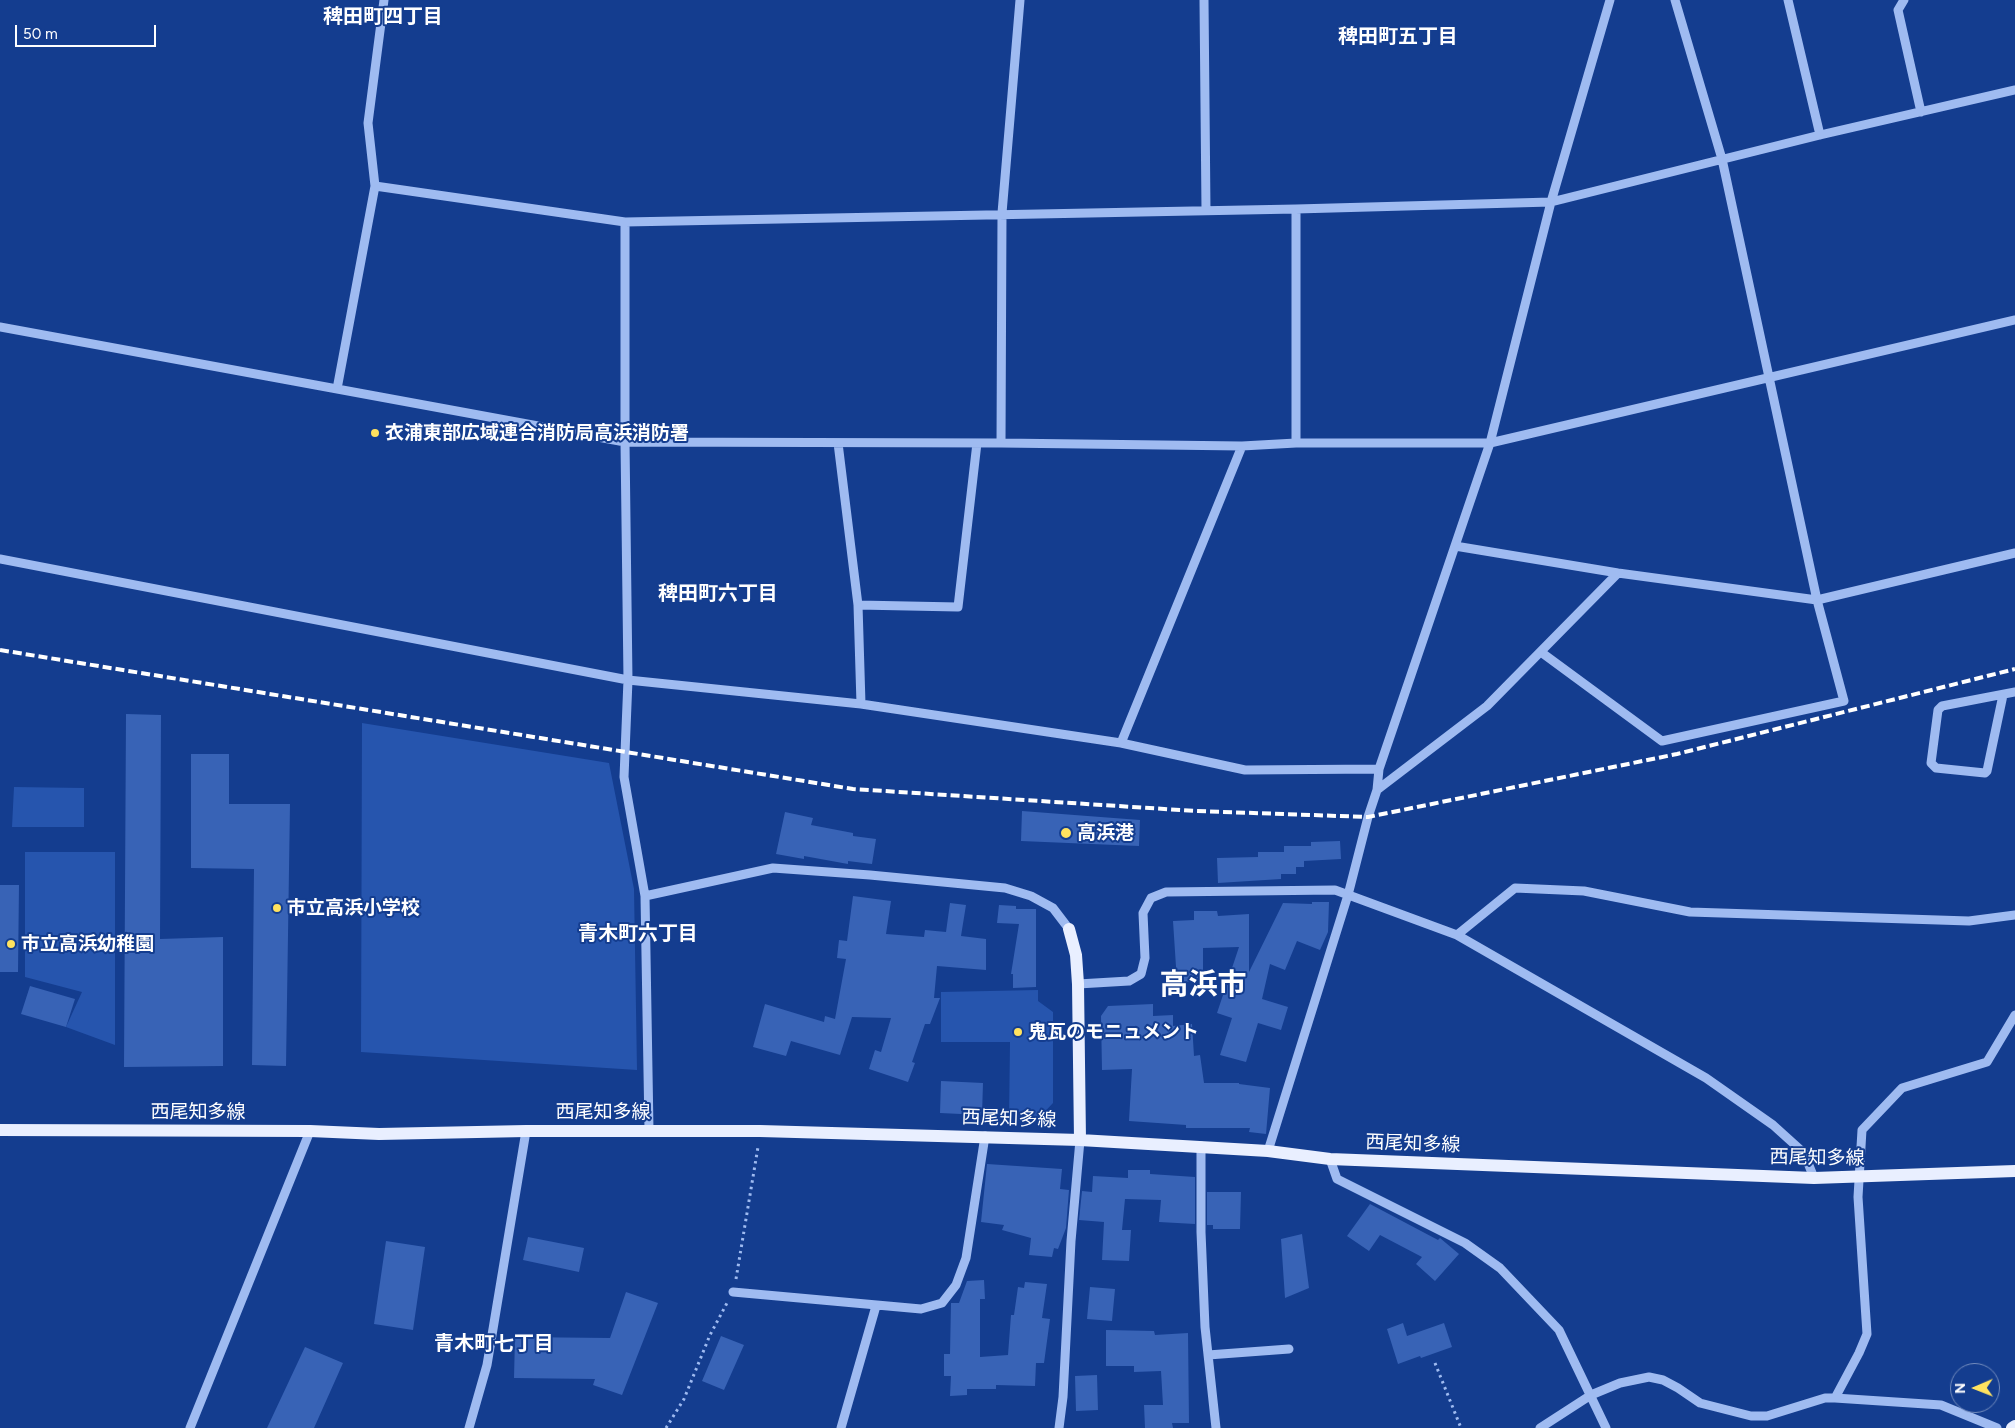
<!DOCTYPE html>
<meta charset="utf-8">
<style>
body{margin:0}
#map{position:relative;width:2015px;height:1428px;overflow:hidden;background:#143d8f;font-family:Figtree,sans-serif}
canvas{display:block}
.north{position:absolute;left:1950px;top:1363px;width:50px;height:50px;box-sizing:border-box;background:#143d8f;border:1px solid #728bbc;border-radius:50%;rotate:269deg;font-size:14px;font-weight:700;line-height:20px;text-align:center;color:#fff}
.north::after{content:'';display:block;margin:auto;width:18px;height:22px;background:#ffe25f;clip-path:polygon(50% 0,100% 100%,50% 72%,0 100%)}
.scale{position:absolute;left:15px;top:25px;width:141px;height:22px;box-sizing:border-box;border:2px solid #fff;border-top:0;padding-left:6px;font-size:15px;line-height:18px;white-space:nowrap;color:#fff;-webkit-text-stroke:4px #143d8f;paint-order:stroke}
</style>
<div id="map">
<canvas width="2015" height="1428"></canvas>
<div class="north">N</div>
<div class="scale">50 m</div>
</div>
<script>
const ctx = document.querySelector('canvas').getContext('2d');
ctx.lineJoin = 'round';
function fill(path, color) { ctx.fillStyle = color; ctx.fill(path, 'evenodd'); }
const toPath = rows => new Path2D(rows.map(r => 'M' + r).join(''));
function trace(path, color, width, dash) { ctx.strokeStyle = color; ctx.lineWidth = width; ctx.lineCap = dash ? 'butt' : 'round'; ctx.setLineDash(dash || []); ctx.stroke(path); }
function write(font, color, halo, rows, align = 'center') {
  ctx.font = font + ' Figtree,"Noto Sans JP",sans-serif'; ctx.lineWidth = 4; ctx.setLineDash([]); ctx.textBaseline = 'middle'; ctx.strokeStyle = halo; ctx.fillStyle = color; for (const [text, x, y, turn = 0] of rows) {
    ctx.save(); ctx.translate(x, y); ctx.rotate((+turn || 0) * Math.PI / 180); ctx.textAlign = isNaN(turn) ? turn : align; if (halo) ctx.strokeText(text, 0, 0); ctx.fillText(text, 0, 0); ctx.restore();
  }
}
fill(toPath([
 [362,723,609,763,634,889,637,1070,361,1052],
 [14,787,84,788,84,827,12,827],
 [25,852,115,852,115,1045,66,1027,82,992,25,977],
 [1038,990,1038,1001,1053,1012,1053,1103,1036,1121,1009,1121,1010,1042,941,1042,941,992]
]), '#2655ae');
fill(toPath([
 [126,714,161,715,160,939,223,937,223,1066,124,1067],
 [191,754,229,754,229,804,290,804,286,1066,252,1065,254,869,191,868],
 [1022,811,1140,820,1139,846,1021,841],
 [785,812,813,818,811,825,853,833,853,836,876,839,872,864,848,861,848,864,804,856,804,859,776,854],
 [1340,841,1341,859,1304,861,1304,867,1296,867,1296,874,1281,874,1281,879,1218,883,1217,858,1258,857,1258,852,1284,852,1284,846,1311,846,1311,842],
 [0,885,19,885,18,972,0,972],
 [853,896,891,901,886,934,924,937,925,930,946,932,950,903,966,905,961,936,986,939,986,970,937,966,934,998,940,998,930,1024,925,1024,912,1062,915,1063,908,1082,869,1069,875,1050,881,1052,891,1018,852,1017,840,1055,791,1041,786,1056,753,1047,765,1004,824,1022,825,1016,835,1019,846,959,837,958,839,940,847,941],
 [1312,902,1329,902,1328,932,1320,950,1297,941,1285,970,1270,964,1262,999,1288,1007,1281,1030,1258,1023,1246,1062,1220,1055,1232,1018,1217,1013,1239,947,1203,948,1203,981,1177,982,1173,921,1194,920,1194,911,1217,911,1218,916,1249,914,1249,972,1283,903,1312,904],
 [999,905,1016,906,1016,909,1036,909,1036,987,1013,988,1013,974,1011,974,1019,924,997,923],
 [30,986,75,999,66,1027,21,1014],
 [1153,1004,1153,1016,1173,1015,1173,1026,1192,1024,1194,1056,1200,1055,1204,1083,1239,1083,1239,1084,1270,1088,1266,1134,1249,1132,1250,1128,1186,1128,1186,1125,1129,1121,1132,1069,1102,1070,1101,1016,1108,1006],
 [941,1081,983,1083,982,1115,940,1113],
 [987,1164,1062,1169,1060,1189,1069,1190,1066,1228,1058,1249,1054,1248,1052,1257,1029,1255,1031,1238,1002,1230,1004,1225,981,1222],
 [1128,1170,1150,1170,1150,1174,1195,1177,1195,1224,1159,1222,1161,1200,1125,1199,1122,1230,1131,1230,1129,1261,1102,1260,1104,1222,1079,1220,1082,1191,1092,1192,1093,1176,1128,1178],
 [1207,1192,1241,1192,1240,1229,1213,1229,1213,1225,1207,1225],
 [1370,1204,1438,1240,1440,1238,1459,1254,1435,1281,1416,1264,1422,1257,1380,1235,1369,1251,1347,1236],
 [1302,1234,1309,1288,1285,1298,1281,1239],
 [528,1237,584,1248,579,1272,523,1260],
 [386,1241,425,1247,413,1330,374,1324],
 [984,1280,985,1299,980,1299,980,1357,1008,1355,1011,1315,1014,1315,1018,1287,1024,1288,1025,1282,1047,1284,1042,1318,1050,1319,1044,1363,1036,1363,1035,1386,996,1385,996,1389,967,1389,967,1395,950,1396,951,1376,944,1376,944,1354,950,1354,951,1303,959,1303,967,1281],
 [1090,1287,1115,1289,1112,1321,1087,1319],
 [626,1292,658,1303,622,1395,593,1385,595,1379,514,1378,515,1337,610,1338],
 [1403,1323,1407,1336,1444,1323,1452,1347,1421,1358,1420,1356,1398,1364,1387,1329],
 [1106,1330,1154,1331,1155,1335,1188,1333,1189,1423,1172,1423,1173,1428,1145,1428,1144,1405,1163,1405,1161,1371,1134,1372,1134,1366,1106,1366],
 [721,1336,744,1345,724,1390,702,1381],
 [305,1347,343,1363,314,1428,267,1428],
 [1097,1375,1098,1410,1076,1411,1075,1376]
]), '#3863b6');
trace(toPath([
 [736,1279,758,1147],
 [1435,1363,1461,1428],
 [666,1428,684,1399,710,1335,727,1303]
]), '#9fbbf1', 3, [2.5, 4]);
trace(toPath([
 [1204,0,1206,210],
 [1788,0,1820,135],
 [1904,0,1898,10,1921,112],
 [375,186,368,123,384,0],
 [625,222,625,442,628,680,624,777,645,896,649,1130],
 [0,327,625,442,1001,443,1242,446,1296,443,1490,443,2015,320],
 [337,389,375,186,625,222,1296,209,1551,202,1820,135,2015,90],
 [838,443,858,605,861,704],
 [1001,443,1002,213,1020,0],
 [1296,443,1296,209],
 [1455,546,1618,573,1817,600,2015,553],
 [0,559,628,680,861,704,1121,743,1245,770,1379,769],
 [858,605,958,607,977,443],
 [1541,652,1662,741,1844,701,1817,600,1722,159,1675,0],
 [2003,695,1987,771,1985,773,1936,768,1931,763,1938,710,1942,706,2015,692],
 [1121,743,1242,446],
 [1377,790,1487,706,1618,573],
 [645,896,773,868,870,875,1005,888,1031,896,1053,908,1069,929],
 [1457,935,1515,888,1584,891,1690,912,1969,921,2015,915],
 [1078,984,1129,981,1141,974,1145,958,1143,913,1151,898,1166,892,1335,890,1457,935,1706,1078,1773,1125,1804,1153,1814,1178],
 [1201,1146,1201,1232,1205,1327,1216,1428],
 [1268,1151,1348,895,1368,817,1377,790,1379,769,1490,443,1551,202,1610,0],
 [1330,1159,1337,1179,1465,1243,1500,1268,1559,1330,1606,1428],
 [733,1292,921,1309,942,1303,956,1285,966,1258,985,1136],
 [1208,1355,1289,1349],
 [1835,1398,1859,1353,1867,1334,1858,1197,1862,1130,1902,1088,1987,1062,2015,1015],
 [190,1428,310,1131],
 [469,1428,487,1365,526,1131],
 [841,1428,876,1306],
 [1059,1428,1063,1397,1071,1241,1080,1140],
 [1540,1428,1591,1395,1620,1383,1649,1377,1663,1380,1678,1388,1700,1403,1751,1416,1767,1416,1825,1398,1835,1398,1941,1405,1997,1428]
]), '#9fbbf1', 9);
trace(toPath([
 [1069,929,1076,955,1078,984,1080,1140],
 [0,1130,310,1131,379,1134,526,1131,760,1131,1080,1140,1268,1151,1330,1159,1814,1178,2015,1171],
 [2012,1428,2015,1426]
]), '#e9efff', 12);
trace(toPath([
 [0,650,853,789,1196,811,1368,817,1677,754,2015,669]
]), '#fff', 4, [9, 4]);
for (const [x, y, r, color] of [
 [375,433,5,"#ffe25f"],
 [1066,833,6,"#ffe25f"],
 [277,908,5,"#ffe25f"],
 [11,944,5,"#ffe25f"],
 [1018,1032,5,"#ffe25f"]
]) { const dot = new Path2D(); dot.arc(x, y, r, 0, 2 * Math.PI); ctx.fillStyle = color; ctx.fill(dot); trace(dot, '#143d8f', 2); }
write('bold 19px', '#fff', '#143d8f', [
 ["衣浦東部広域連合消防局高浜消防署",385,433],
 ["高浜港",1077,833],
 ["市立高浜小学校",287,908],
 ["市立高浜幼稚園",21,944],
 ["鬼瓦のモニュメント",1028,1032]
], 'left');
write('19px', '#fff', '#143d8f', [
 ["西尾知多線",198,1112],
 ["西尾知多線",603,1112],
 ["西尾知多線",1009,1119,2],
 ["西尾知多線",1413,1144,2],
 ["西尾知多線",1817,1158,1]
]);
write('bold 20px', '#fff', '#143d8f', [
 ["稗田町四丁目",383,17],
 ["稗田町五丁目",1398,37],
 ["稗田町六丁目",718,594],
 ["青木町六丁目",638,934],
 ["青木町七丁目",494,1344]
]);
write('bold 29px', '#fff', '#143d8f', [
 ["高浜市",1203,986]
]);
</script>
